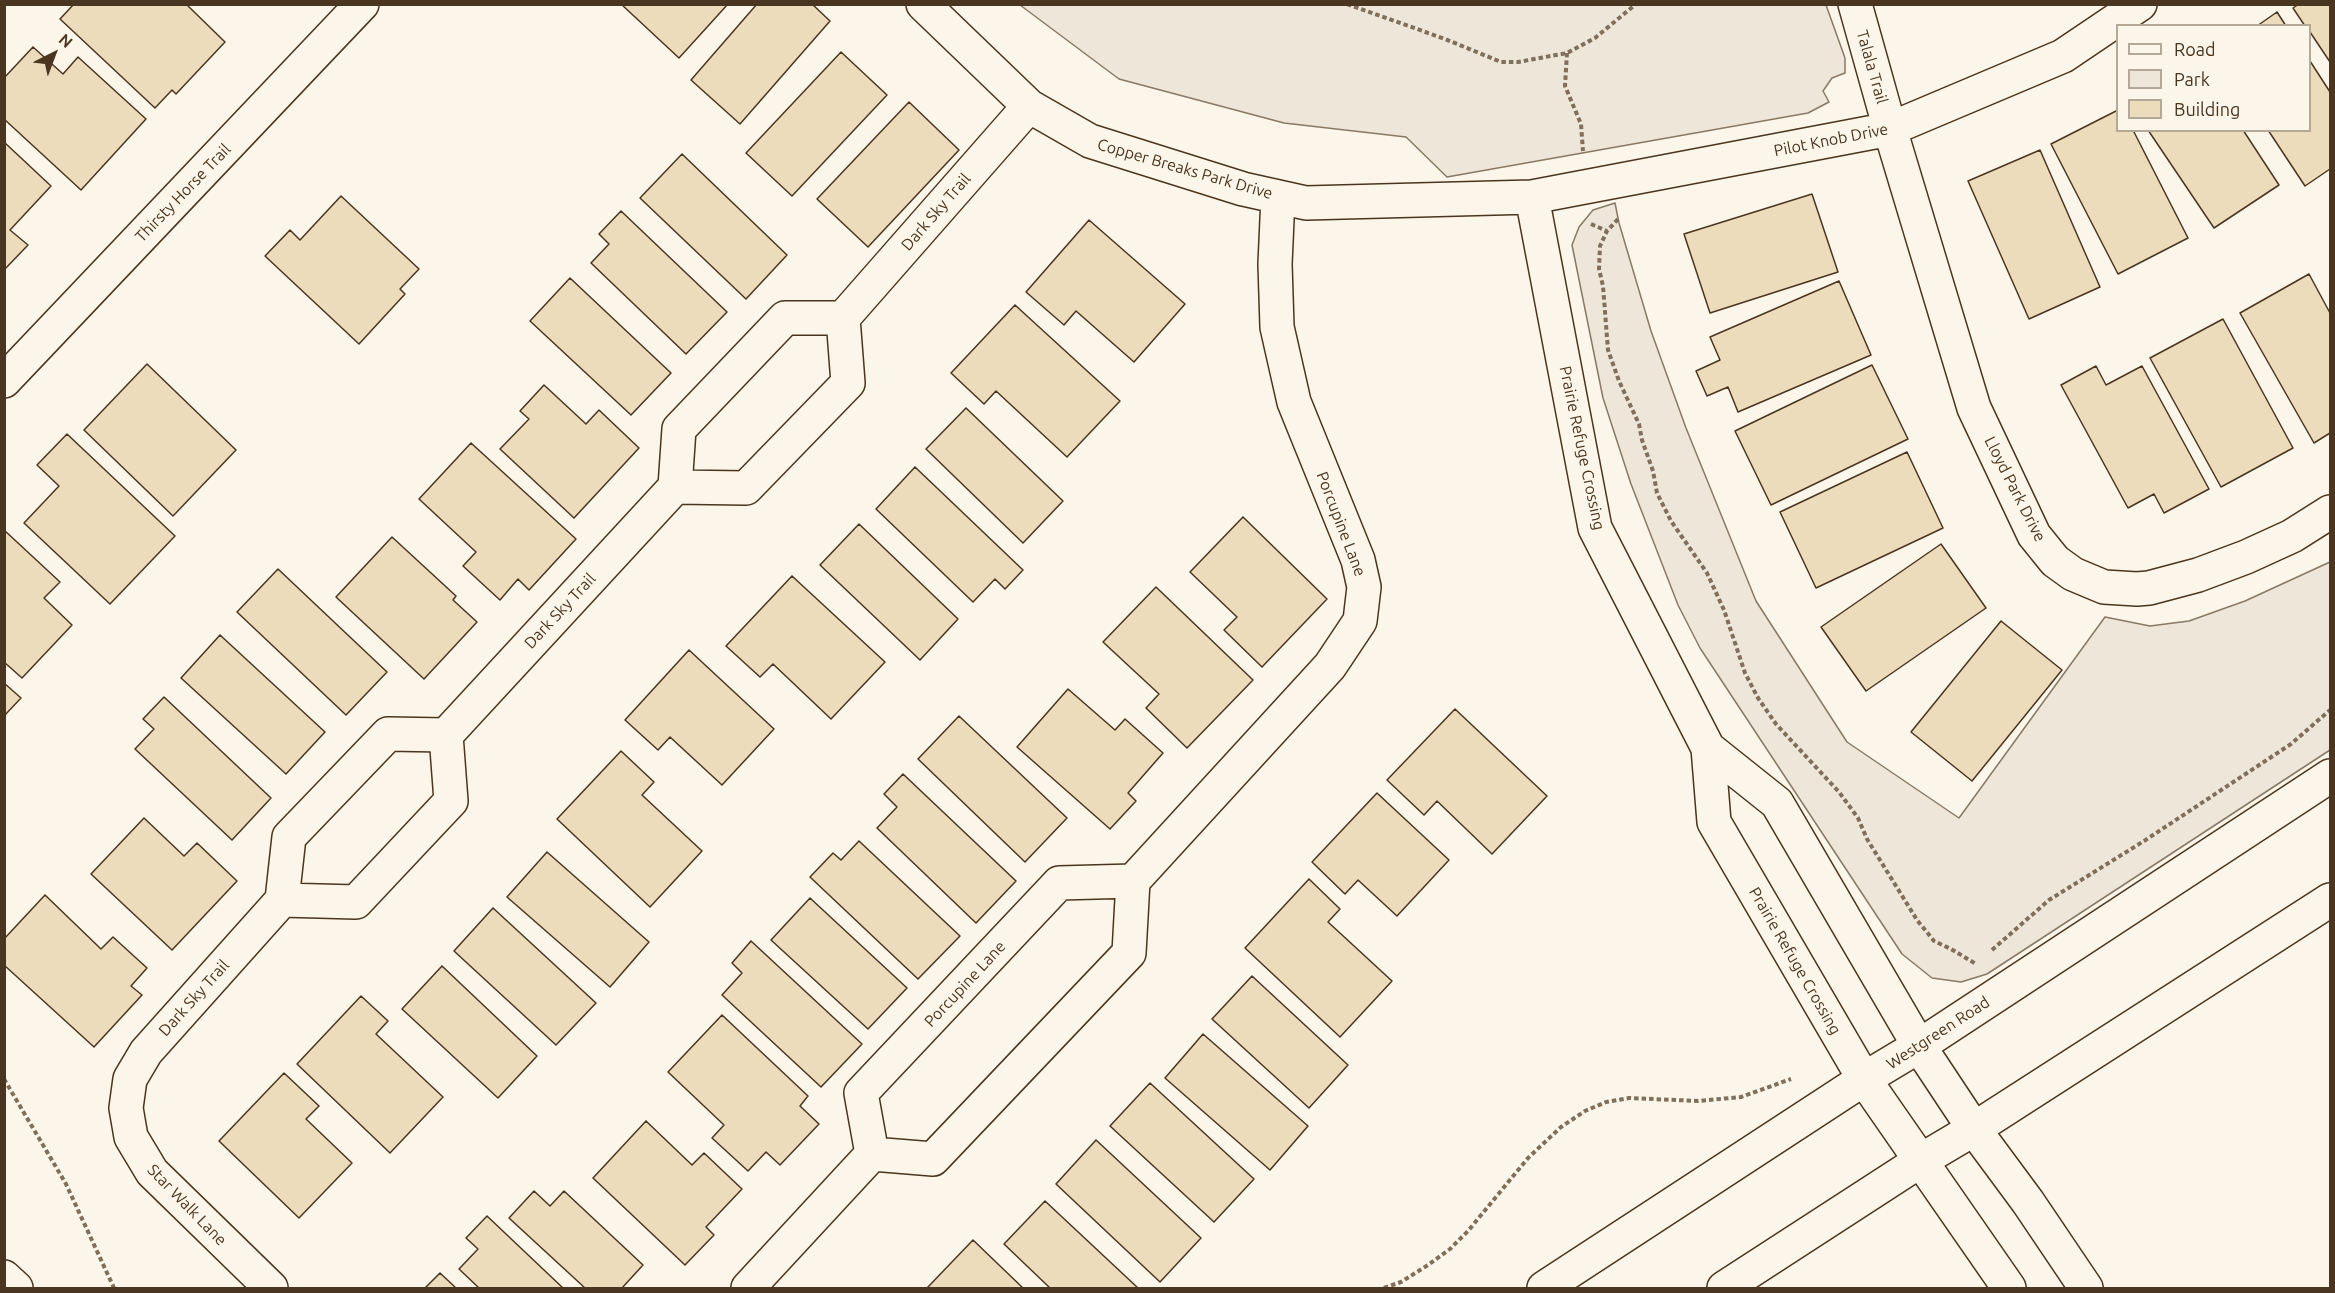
<!DOCTYPE html>
<style>
body{margin:0}
#map{position:relative;width:2335px;height:1293px;overflow:hidden;background:#fbf6e9;font-family:Ubuntu,sans-serif}
canvas{display:block}
.frame{position:absolute;inset:0;border:6px solid #4a3520;pointer-events:none}
.legend{position:absolute;left:2116px;top:24px;width:195px;height:108px;box-sizing:border-box;background:#fbf6e9;border:2px solid #b4a999;margin:0;padding:8px 10px;list-style:none;font-size:18px;color:#4a3520}
.legend li{display:flex;align-items:center;gap:12px;height:30px}
.legend b{width:30px;border:2px solid #b4a999}
.north{position:absolute;left:24px;top:24px;width:60px;height:60px;-webkit-text-stroke:4px #fbf6e9;paint-order:stroke;rotate:42deg;font-size:16px;font-weight:700;line-height:24px;text-align:center;color:#4a3520}
.north::after{content:'';display:block;margin:auto;width:21px;height:27px;background:#4a3520;clip-path:polygon(50% 0,100% 100%,50% 72%,0 100%)}
</style>
<div id="map">
<canvas width="2335" height="1293"></canvas>
<div class="frame"></div>
<ul class="legend">
<li><b style="height:8px;background:#fbf6e9"></b>Road</li>
<li><b style="height:16px;background:#ede6d9"></b>Park</li>
<li><b style="height:16px;background:#ecdcbc"></b>Building</li>
</ul>
<div class="north">N</div>
</div>
<script>
const ctx = document.querySelector('canvas').getContext('2d');
ctx.lineJoin = 'round';
function fill(path, color) { ctx.fillStyle = color; ctx.fill(path, 'evenodd'); }
const toPath = rows => new Path2D(rows.map(r => 'M' + r).join(''));
function trace(path, color, width, dash) { ctx.strokeStyle = color; ctx.lineWidth = width; ctx.lineCap = dash ? 'butt' : 'round'; ctx.setLineDash(dash || []); ctx.stroke(path); }
function write(font, color, halo, rows, align = 'center') {
  ctx.font = font + ' Ubuntu,sans-serif'; ctx.lineWidth = 4.5; ctx.setLineDash([]); ctx.textBaseline = 'middle'; ctx.strokeStyle = halo; ctx.fillStyle = color; for (const [text, x, y, turn = 0] of rows) {
    ctx.save(); ctx.translate(x, y); ctx.rotate((+turn || 0) * Math.PI / 180); ctx.textAlign = isNaN(turn) ? turn : align; if (halo) ctx.strokeText(text, 0, 0); ctx.fillText(text, 0, 0); ctx.restore();
  }
}
const green = toPath([
 [1020,5,1826,5,1845,58,1845,73,1832,78,1823,91,1829,102,1808,113,1447,177,1406,137,1284,123,1119,79,1020,5],
 [1615,203,1619,223,1651,331,1686,428,1756,601,1847,742,1959,818,2105,617,2150,626,2189,621,2245,601,2330,562,2330,750,1987,974,1961,982,1932,978,1902,954,1700,648,1678,605,1631,484,1603,398,1572,245,1579,227,1593,210,1615,203]
]);
fill(green, '#ede6d9');
trace(green, '#887966', 1.5);
const building = toPath([
 [74,4,186,4,225,42,176,94,172,90,155,108,60,19,74,4],
 [621,4,728,4,679,58,621,4],
 [757,4,812,4,830,21,740,124,691,80,757,4],
 [2299,4,2330,4,2330,62,2310,32,2310,26,2305,26,2293,8,2299,4],
 [2277,12,2286,26,2257,26,2277,12],
 [33,47,63,74,78,57,146,119,81,190,4,119,4,78,33,47],
 [841,52,887,95,792,196,746,153,841,52],
 [2310,61,2330,92,2330,169,2305,186,2268,130,2310,130,2310,61],
 [909,102,959,150,868,247,817,199,909,102],
 [2118,110,2118,130,2133,130,2188,238,2118,274,2051,144,2118,110],
 [2148,130,2243,130,2279,185,2214,228,2148,130],
 [4,142,51,186,10,230,28,245,4,270,4,142],
 [2040,150,2100,287,2029,319,1968,181,2040,150],
 [682,154,787,255,746,299,640,198,682,154],
 [1812,194,1838,272,1710,313,1684,234,1812,194],
 [341,196,419,269,400,289,405,294,359,344,265,256,290,230,300,240,341,196],
 [621,211,727,312,686,354,591,263,609,244,599,234,621,211],
 [1089,220,1185,304,1134,362,1076,311,1064,325,1026,292,1089,220],
 [2309,274,2330,313,2330,433,2314,443,2240,313,2309,274],
 [570,278,671,373,631,415,530,321,570,278],
 [1839,281,1871,355,1738,412,1728,387,1707,396,1696,371,1720,360,1710,337,1839,281],
 [1015,305,1120,401,1067,457,996,391,984,404,951,373,1015,305],
 [2223,319,2293,448,2221,487,2150,358,2223,319],
 [147,364,236,450,173,516,84,430,147,364],
 [1872,365,1908,439,1771,505,1735,431,1872,365],
 [2096,366,2106,385,2142,366,2209,489,2164,513,2154,494,2128,508,2061,385,2096,366],
 [544,385,586,424,599,410,639,448,574,518,500,449,529,419,520,411,544,385],
 [966,408,1063,501,1023,543,926,449,966,408],
 [67,434,175,536,110,604,24,523,59,486,37,465,67,434],
 [471,443,576,539,529,590,518,579,500,600,463,566,476,552,419,499,471,443],
 [1907,452,1943,528,1816,588,1780,512,1907,452],
 [915,467,1023,570,1005,589,995,579,973,602,876,509,915,467],
 [1243,517,1327,599,1262,667,1224,630,1237,617,1190,572,1243,517],
 [859,524,958,619,920,660,820,565,859,524],
 [4,530,60,582,44,598,72,625,22,678,4,662,4,530],
 [392,537,456,596,453,600,477,622,424,679,336,597,392,537],
 [1941,544,1986,608,1866,691,1821,627,1941,544],
 [278,569,387,672,346,715,237,612,278,569],
 [792,576,885,662,831,719,773,664,760,677,726,646,792,576],
 [1156,587,1253,680,1187,748,1146,708,1159,694,1103,642,1156,587],
 [2001,621,2062,670,1972,781,1911,732,2001,621],
 [220,635,325,732,286,774,181,678,220,635],
 [689,650,774,729,722,785,670,737,658,750,625,720,689,650],
 [4,683,21,698,4,716,4,683],
 [1068,689,1115,730,1125,719,1163,753,1128,793,1136,801,1110,829,1017,747,1068,689],
 [164,697,271,798,232,840,135,749,154,729,143,719,164,697],
 [1455,709,1547,796,1492,854,1437,801,1424,815,1387,780,1455,709],
 [959,716,1067,818,1025,862,918,759,959,716],
 [621,751,654,782,642,795,702,851,650,907,557,819,621,751],
 [903,774,1016,881,976,923,877,828,897,807,884,794,903,774],
 [1377,793,1449,860,1397,916,1358,880,1345,894,1312,862,1377,793],
 [144,818,184,856,197,843,237,881,172,950,91,874,144,818],
 [859,841,960,936,918,979,810,877,833,853,841,860,859,841],
 [547,852,649,942,610,987,507,897,547,852],
 [1309,879,1340,909,1328,922,1392,981,1340,1037,1245,948,1309,879],
 [45,895,101,949,113,937,147,968,131,986,142,995,94,1047,4,965,4,939,45,895],
 [810,898,907,988,868,1029,771,940,810,898],
 [493,908,596,1003,556,1045,454,951,493,908],
 [751,941,862,1044,821,1087,722,995,742,973,732,963,751,941],
 [442,966,537,1056,498,1098,402,1009,442,966],
 [1252,976,1348,1065,1309,1108,1212,1019,1252,976],
 [361,996,388,1021,376,1034,443,1097,390,1153,297,1064,361,996],
 [722,1015,808,1096,800,1106,819,1124,780,1165,766,1152,748,1171,712,1138,724,1125,668,1072,722,1015],
 [1203,1034,1308,1126,1270,1170,1165,1078,1203,1034],
 [284,1073,319,1106,306,1119,352,1163,299,1218,219,1141,284,1073],
 [1150,1083,1254,1179,1214,1222,1110,1126,1150,1083],
 [646,1121,692,1165,704,1153,742,1189,706,1227,714,1235,685,1265,593,1178,646,1121],
 [1096,1140,1201,1238,1160,1282,1056,1184,1096,1140],
 [534,1191,550,1206,564,1191,643,1265,622,1288,585,1288,509,1218,534,1191],
 [1045,1201,1138,1288,1050,1288,1004,1244,1045,1201],
 [487,1216,563,1288,479,1288,459,1269,478,1249,466,1238,487,1216],
 [973,1240,1023,1288,927,1288,973,1240],
 [440,1273,456,1288,425,1288,440,1273]
]);
fill(building, '#ecdcbc');
trace(building, '#4a3520', 1.5);
const minor = toPath([
 [923,4,1029,106,1090,141,1243,189,1306,203,1532,197,1890,129,2063,56,2140,4],
 [1855,4,1890,129,1974,408,2034,535,2055,561,2073,574,2104,587,2137,589,2149,588,2198,575,2246,557,2292,536,2330,512],
 [1532,197,1595,528,1708,748,1714,822,1864,1079,2009,1288],
 [4,381,362,4],
 [675,487,746,488,848,383,843,318,1029,106],
 [1708,748,1777,803,1919,1046,1974,1129,2028,1202,2086,1288],
 [282,900,356,902,451,801,446,735,675,487,679,429,785,318,843,318],
 [872,1154,933,1159,1129,953,1133,881,1330,666,1360,621,1364,587,1358,560,1294,402,1277,327,1275,264,1278,197],
 [872,1154,861,1093,1059,883,1133,881],
 [271,1288,152,1172,131,1137,126,1108,130,1079,146,1052,282,900,289,837,388,734,446,735],
 [748,1288,872,1154]
]);
const tertiary = toPath([
 [1544,1288,1864,1079,1919,1046,2330,776],
 [1724,1288,1920,1161,1974,1129,2330,900]
]);
const secondary = toPath([
 [4,1277,16,1288]
]);
trace(minor, '#4a3520', 36);
trace(tertiary, '#4a3520', 36);
trace(secondary, '#4a3520', 36);
trace(toPath([
 [1347,4,1445,39,1501,62,1518,62,1567,53,1595,38,1636,4],
 [1567,53,1565,86,1581,124,1583,151],
 [1618,219,1607,231,1600,246,1599,269,1603,286,1608,350,1619,381,1639,424,1642,440,1653,471,1657,493,1671,521,1707,573,1724,610,1745,673,1758,698,1776,724,1839,792,1858,818,1867,839,1917,920,1934,941,1951,949,1976,964],
 [1591,224,1607,231],
 [1992,950,2049,900,2144,841,2291,744,2330,710],
 [4,1079,66,1184,114,1288],
 [1384,1288,1401,1282,1428,1265,1450,1249,1468,1231,1528,1158,1561,1127,1585,1111,1606,1102,1629,1098,1698,1101,1741,1097,1791,1079]
]), '#7f6f5c', 4, [4.5, 3]);
trace(minor, '#fbf6e9', 33);
trace(tertiary, '#fbf6e9', 33);
trace(secondary, '#fbf6e9', 33);
write('16px', '#4a3520', '#fbf6e9', [
 ["Talala Trail",1872,67,74],
 ["Pilot Knob Drive",1831,140,-11],
 ["Copper Breaks Park Drive",1185,169,16],
 ["Thirsty Horse Trail",183,193,-46],
 ["Dark Sky Trail",936,212,-49],
 ["Prairie Refuge Crossing",1582,448,78],
 ["Lloyd Park Drive",2015,489,63],
 ["Porcupine Lane",1341,524,69],
 ["Dark Sky Trail",560,611,-47],
 ["Prairie Refuge Crossing",1795,961,60],
 ["Porcupine Lane",965,984,-47],
 ["Dark Sky Trail",194,998,-48],
 ["Westgreen Road",1938,1033,-33],
 ["Star Walk Lane",187,1205,46]
]);
</script>
